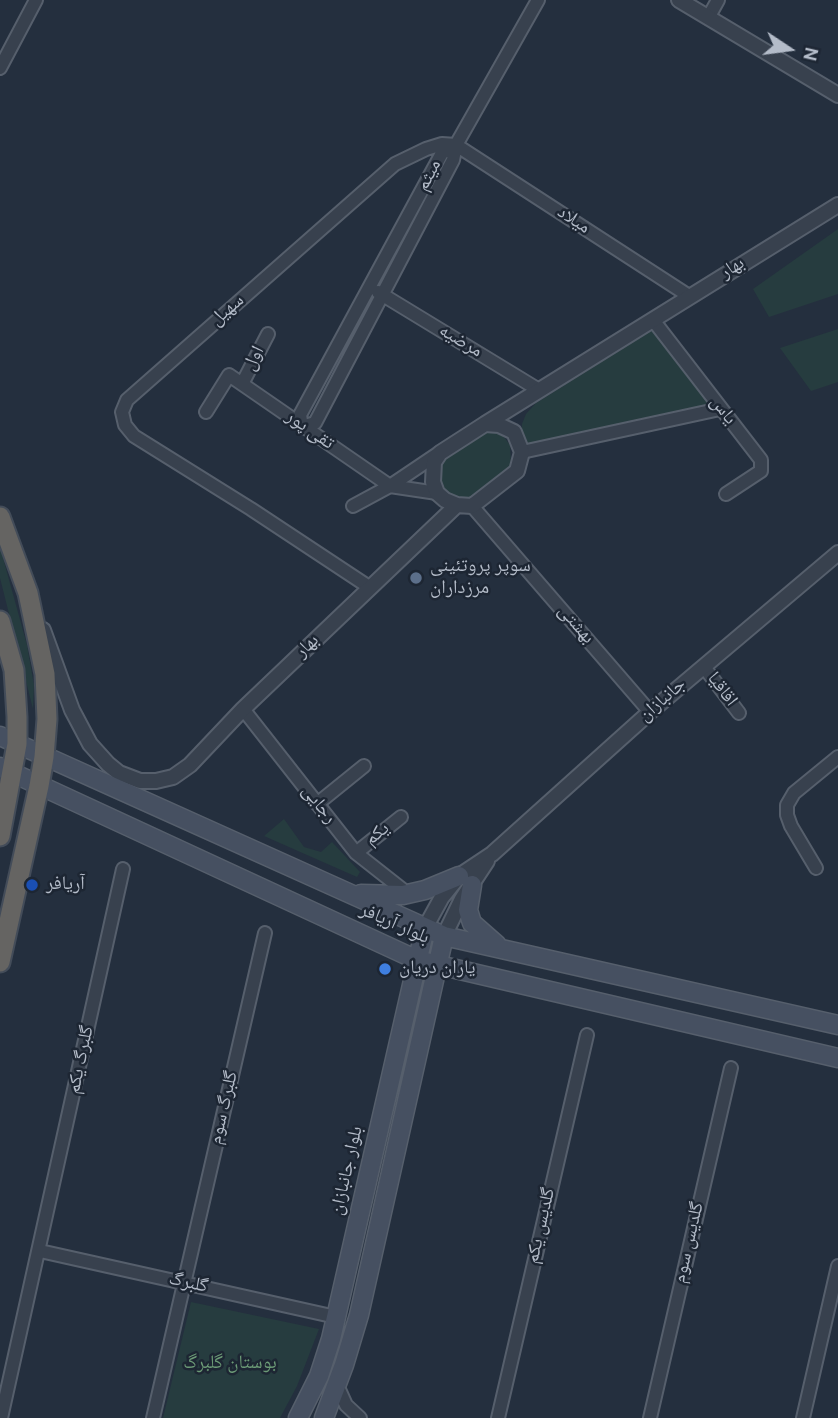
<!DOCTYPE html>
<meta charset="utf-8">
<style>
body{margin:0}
#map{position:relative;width:838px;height:1418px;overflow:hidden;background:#242f3e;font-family:Overpass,sans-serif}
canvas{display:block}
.north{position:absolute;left:754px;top:14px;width:70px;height:70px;-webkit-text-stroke:5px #1d2633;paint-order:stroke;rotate:103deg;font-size:19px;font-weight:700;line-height:28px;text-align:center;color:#b4bcc9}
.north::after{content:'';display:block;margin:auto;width:24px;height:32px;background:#b4bcc9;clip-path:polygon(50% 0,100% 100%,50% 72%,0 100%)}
</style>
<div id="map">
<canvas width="838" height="1418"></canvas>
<div class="north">N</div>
</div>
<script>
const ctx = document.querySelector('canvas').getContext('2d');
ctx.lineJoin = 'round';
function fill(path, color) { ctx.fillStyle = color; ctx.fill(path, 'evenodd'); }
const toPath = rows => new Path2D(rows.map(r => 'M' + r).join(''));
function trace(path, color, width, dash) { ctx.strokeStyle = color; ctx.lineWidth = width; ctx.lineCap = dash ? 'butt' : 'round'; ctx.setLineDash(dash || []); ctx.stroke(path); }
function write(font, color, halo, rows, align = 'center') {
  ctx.font = font + ' Overpass,"Noto Naskh Arabic",sans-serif'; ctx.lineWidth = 5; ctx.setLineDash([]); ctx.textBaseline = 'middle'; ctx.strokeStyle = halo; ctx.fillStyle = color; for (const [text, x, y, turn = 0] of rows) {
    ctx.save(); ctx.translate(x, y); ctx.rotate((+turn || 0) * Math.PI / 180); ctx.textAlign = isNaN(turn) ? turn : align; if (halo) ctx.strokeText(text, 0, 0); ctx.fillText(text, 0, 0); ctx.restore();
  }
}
fill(toPath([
 [838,229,838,294,769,317,753,289],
 [838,329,838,382,811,391,780,348],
 [653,330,710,405,528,445,522,433,522,424,526,414,536,403],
 [494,432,504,437,510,445,511,464,505,474,471,498,460,499,449,495,442,488,438,480,441,462,452,451,483,433],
 [0,547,27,645,34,685,33,709,0,578],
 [284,819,304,847,321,852,332,842,360,872,357,877,264,836],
 [191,1302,319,1329,297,1386,280,1418,163,1418]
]), '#263c3f');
const minor = toPath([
 [708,18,718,0],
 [0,68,36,0],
 [456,145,689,296],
 [378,292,539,390],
 [653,320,761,460,761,471,726,494],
 [242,384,268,334],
 [206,412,229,375,390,486,437,493],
 [302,427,300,415,442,153,456,145],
 [302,427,315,423,453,160,456,145],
 [522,452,720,409],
 [353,506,390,486,439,453],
 [472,506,650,712],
 [369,587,251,509,134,436,125,425,122,412,127,400,395,164,426,149,442,144,456,145,538,0],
 [704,667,739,713],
 [243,709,356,853,403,890],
 [317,804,364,766],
 [356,853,401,817],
 [816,868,791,826,787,815,787,805,794,793,838,757],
 [40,1251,336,1317],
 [337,1385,346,1405,360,1418],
 [1,1418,123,869],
 [153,1418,265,933],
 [498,1418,587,1035],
 [650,1418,731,1068],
 [803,1418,838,1266]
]);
const tertiary = toPath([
 [679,0,838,95],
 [485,424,838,205],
 [485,424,499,425,514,432,522,452,517,471,472,506,457,505,445,500,437,493,433,482,434,462,440,453,485,424],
 [43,630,72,710,90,744,108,764,119,773,140,781,156,781,173,777,190,765,243,709,457,505],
 [425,928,442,897,459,876,492,854,650,712,838,553],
 [444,936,462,899,487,861]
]);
const secondary = toPath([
 [0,736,444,936,838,1025],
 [0,767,417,960,838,1058],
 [472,885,468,910,472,923,497,945],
 [361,894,403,895,425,890,459,876],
 [298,1418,319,1376,331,1339,425,928],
 [324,1418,344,1365,359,1315,444,936]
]);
const trunk = toPath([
 [0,517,28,593,45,674,47,719,44,757,39,786,0,962],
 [0,621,14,670,17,717,17,744,0,836]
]);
trace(minor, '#565f6c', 16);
trace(tertiary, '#565f6c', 18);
trace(secondary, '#565f6c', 21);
trace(trunk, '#434c59', 23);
trace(minor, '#38414e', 12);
trace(tertiary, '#38414e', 14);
trace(secondary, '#465061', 18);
trace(trunk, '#656462', 19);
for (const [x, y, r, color] of [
 [416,578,7,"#5c6f8a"],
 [32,885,7,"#1a4fb4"],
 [385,969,7,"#3f7fe0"]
]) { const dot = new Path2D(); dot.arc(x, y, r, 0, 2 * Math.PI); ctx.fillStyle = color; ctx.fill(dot); trace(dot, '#1d2633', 2.5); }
write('19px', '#b4bcc9', '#1d2633', [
 ["میثم",430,176,-62],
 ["میلاد",573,221,33],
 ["بهار",733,269,-32],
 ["سهیل",228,311,-41],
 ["مرضیه",460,342,31],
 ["اول",255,359,-63],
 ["یاس",722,411,52],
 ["تقی پور",309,431,35],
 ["بهشتی",575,625,49],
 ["بهار",308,647,-44],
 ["اقاقیا",721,690,53],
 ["جانبازان",663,701,-41],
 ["رجایی",318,805,52],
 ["یکم",378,835,-39],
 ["بلوار آریافر",394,925,24],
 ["گلبرگ یکم",82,1060,-78],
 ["گلبرگ سوم",225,1108,-77],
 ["بلوار جانبازان",348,1171,-77],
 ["گلدیس یکم",542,1226,-77],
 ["گلدیس سوم",690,1243,-77],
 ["گلبرگ",188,1284,13]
]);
write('19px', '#b4bcc9', '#1d2633', [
 ["سوپر پروتئینی",430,567],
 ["مرزداران",430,589],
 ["آریافر",46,885],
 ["یاران دریان",399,969]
], 'left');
write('19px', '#6b9a76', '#1d2633', [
 ["بوستان گلبرگ",230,1364]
]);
</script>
